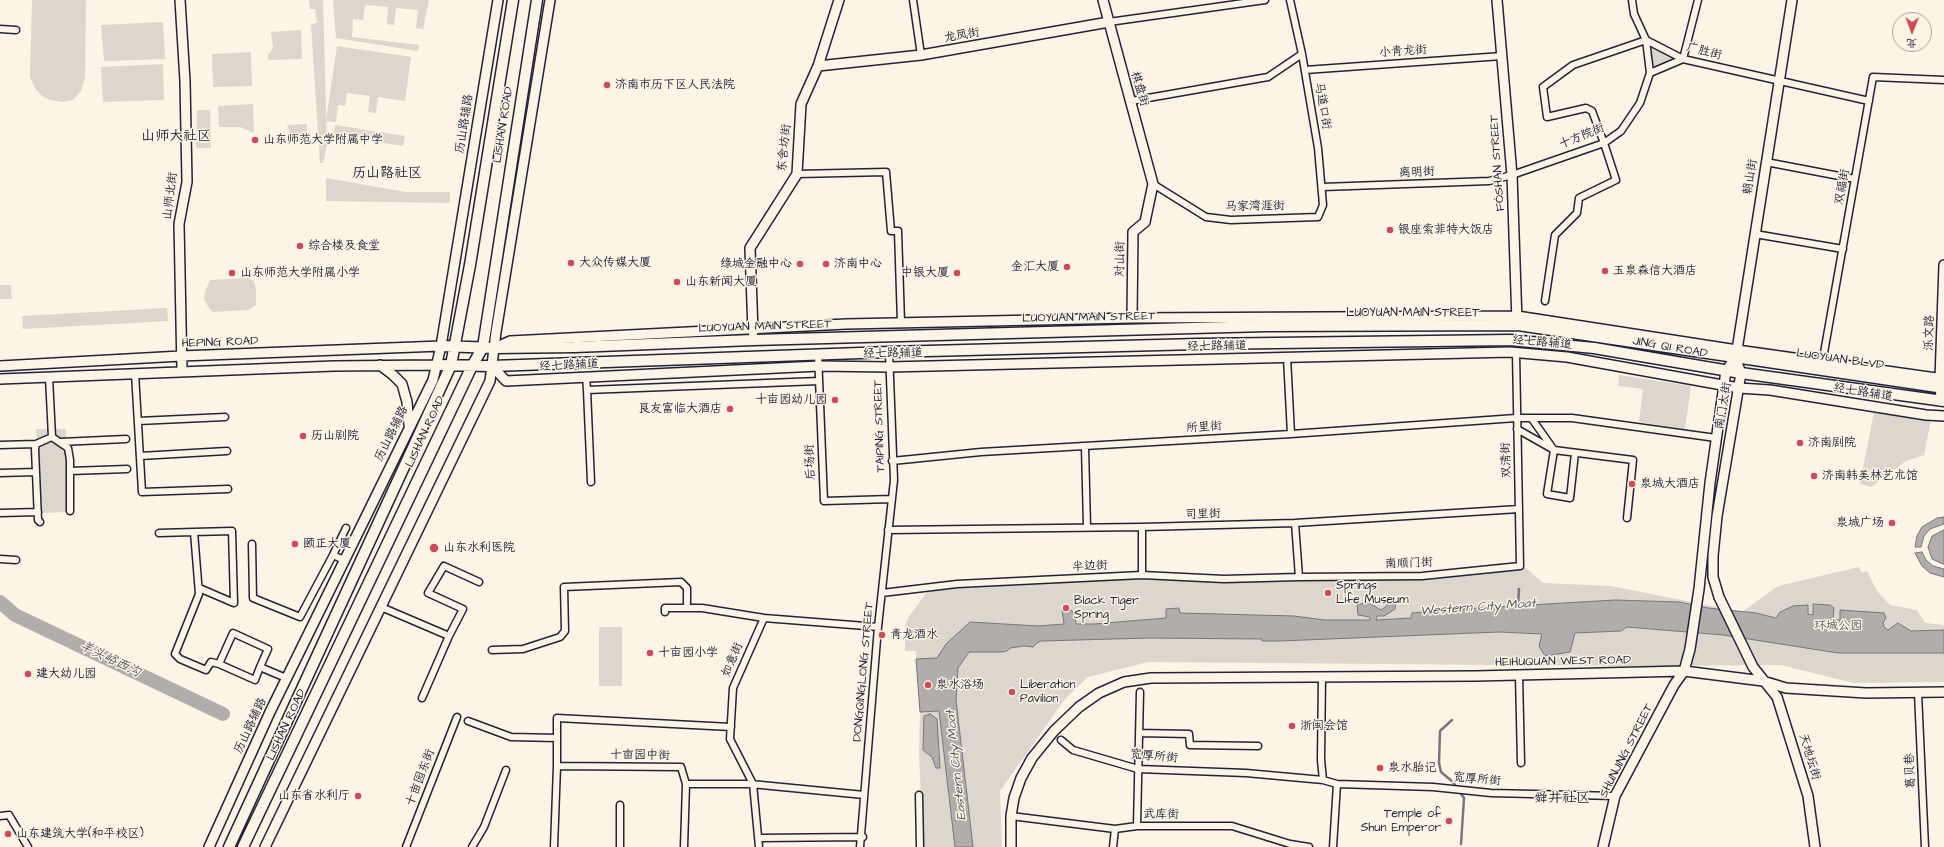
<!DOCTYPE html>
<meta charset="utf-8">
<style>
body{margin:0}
#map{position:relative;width:1944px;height:847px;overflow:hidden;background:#fcf5e5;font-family:"Architects Daughter","LXGW WenKai TC",sans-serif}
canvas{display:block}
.north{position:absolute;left:1892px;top:12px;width:40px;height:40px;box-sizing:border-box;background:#fcf5e5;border:1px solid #a5a1a1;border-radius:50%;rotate:181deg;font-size:11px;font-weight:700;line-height:16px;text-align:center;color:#22223b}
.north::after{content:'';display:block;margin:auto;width:14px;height:18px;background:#d1495b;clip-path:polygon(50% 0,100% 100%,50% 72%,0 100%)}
</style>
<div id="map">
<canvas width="1944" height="847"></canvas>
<div class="north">北</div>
</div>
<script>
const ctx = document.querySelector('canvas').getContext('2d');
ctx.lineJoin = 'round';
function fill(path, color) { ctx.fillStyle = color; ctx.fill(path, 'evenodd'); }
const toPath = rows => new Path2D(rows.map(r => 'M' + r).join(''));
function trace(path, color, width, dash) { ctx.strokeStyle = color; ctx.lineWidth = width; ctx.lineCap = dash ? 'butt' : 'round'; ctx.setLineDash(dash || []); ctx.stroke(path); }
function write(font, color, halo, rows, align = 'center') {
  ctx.font = font + ' "Architects Daughter","LXGW WenKai TC",sans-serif'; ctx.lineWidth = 3; ctx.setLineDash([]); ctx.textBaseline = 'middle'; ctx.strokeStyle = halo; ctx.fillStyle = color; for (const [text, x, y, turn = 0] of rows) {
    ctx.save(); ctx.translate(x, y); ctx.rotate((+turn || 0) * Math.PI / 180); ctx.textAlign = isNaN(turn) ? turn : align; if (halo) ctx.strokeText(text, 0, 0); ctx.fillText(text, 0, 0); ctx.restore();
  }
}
fill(toPath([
 [32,0,86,0,85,78,81,91,73,100,62,102,50,100,42,96,35,88,30,77],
 [309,0,323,0,327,145,323,163,320,163,311,24,317,23,315,9,310,9],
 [333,0,429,0,423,29,416,28,418,10,396,8,394,25,387,24,388,7,365,5,363,20,353,19,352,37,419,45,418,51,336,38],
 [163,22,165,59,104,61,101,25],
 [301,30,302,59,268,60,268,55,273,48,271,32],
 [1648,43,1678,60,1654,70],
 [337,46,411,57,405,101,378,97,376,113,368,112,370,96,347,93,345,106,338,105,336,122,326,121],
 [251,52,252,86,213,87,212,54],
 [163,64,164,100,103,102,101,67],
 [253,104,254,133,240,127,219,127,218,106],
 [197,110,210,110,211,148,196,148],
 [307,124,307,134,291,135,287,125],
 [335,125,405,136,403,146,333,135],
 [326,178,406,192,450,192,450,203,326,201],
 [248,278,254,281,256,290,256,305,248,310,213,312,209,308,204,299,205,292,210,280],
 [0,285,11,285,12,299,0,299],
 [167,308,168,321,23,329,22,316],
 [1619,375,1691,386,1685,429,1639,422,1643,389,1618,386],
 [1874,412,1931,420,1924,455,1906,461,1871,487,1860,484],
 [36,429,66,429,68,512,42,513],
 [1859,567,1862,573,1867,571,1877,591,1890,605,1917,610,1925,623,1944,625,1944,682,1854,683,1781,665,1623,666,1148,662,1088,677,1065,699,1000,791,1002,847,923,847,919,753,920,712,916,651,905,651,905,627,908,618,927,592,972,584,1144,578,1421,579,1526,568,1543,583,1611,586,1742,612,1778,586],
 [599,627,622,627,622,686,599,686]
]), '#dcd6cc');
const water = toPath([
 [1944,517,1944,524,1930,529,1924,536,1921,547,1915,547,1917,536,1922,527,1937,518,1944,517],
 [1944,530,1944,564,1943,564,1932,559,1928,547,1932,536,1944,530],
 [1922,552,1926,560,1933,566,1944,569,1944,577,1930,573,1922,566,1915,553,1922,552],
 [1396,600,1395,609,1384,616,1377,616,1376,620,1411,618,1412,613,1462,609,1615,600,1679,602,1708,608,1756,613,1776,618,1780,612,1793,606,1808,605,1808,614,1813,615,1813,604,1830,605,1834,608,1833,619,1840,620,1840,610,1884,613,1886,618,1883,623,1884,627,1888,630,1898,623,1911,631,1944,630,1944,653,1838,653,1723,635,1627,627,1621,631,1575,633,1570,652,1545,656,1539,646,1542,634,1499,632,1280,641,1262,641,1262,639,1149,638,1041,641,1037,643,1033,647,1024,646,1010,648,1007,651,1002,652,969,652,958,668,956,700,973,847,955,847,939,711,920,712,916,659,937,658,946,644,970,622,1038,626,1064,624,1062,610,1069,608,1074,613,1076,624,1094,624,1166,618,1166,609,1179,608,1180,613,1294,616,1324,620,1370,620,1370,617,1358,615,1357,605,1367,602,1381,610,1387,606,1388,601,1396,600],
 [930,714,937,719,940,768,936,768,932,757,923,750,924,716,930,714]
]);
fill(water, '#b2adab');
trace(water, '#78757e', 1);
trace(toPath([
 [1518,605,1519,589],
 [1452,720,1440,731,1439,763,1441,772,1453,782,1464,798,1461,844]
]), '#78757e', 2.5);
trace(toPath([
 [0,602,15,615,223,714]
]), '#b2adab', 14);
const street = toPath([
 [913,0,921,55],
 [1632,0,1634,14,1646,40,1683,59,1869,101],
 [1109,22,1265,0],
 [0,29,16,30],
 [1305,70,1502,56],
 [1650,73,1683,59,1698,0],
 [1131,101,1268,77,1302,54],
 [1766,162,1855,179],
 [797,174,886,172,891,231,898,231,901,322],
 [1153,184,1206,217,1231,220,1318,217,1323,205,1318,148,1302,54,1290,0],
 [1323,187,1489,181,1512,175,1604,143,1621,131,1640,103,1650,73,1646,40,1573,65,1543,87,1547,117,1586,108,1592,111,1604,143,1616,180,1579,198,1577,213,1555,235,1545,301],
 [1755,234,1843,249],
 [818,354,824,501,892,499],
 [1287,357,1291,434],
 [1822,364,1873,77,1944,80],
 [135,373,142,492,228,489],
 [586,377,587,390,819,381],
 [587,390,591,482],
 [1532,419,1554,450,1633,460,1627,518],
 [138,421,225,417],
 [1517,429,1554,450,1547,494,1570,498,1575,453],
 [52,437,68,448,70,460,70,511],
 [60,442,126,439],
 [0,445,36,444],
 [1085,447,1087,527],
 [140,456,227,451],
 [892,461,981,452,1291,434,1516,418,1572,418,1716,438],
 [70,471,127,469],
 [0,473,36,472],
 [0,513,38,512],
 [40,522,38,520,35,449,36,444,52,437,49,377],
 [1295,523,1299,577],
 [1142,527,1142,575],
 [888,530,1142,527,1295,523,1519,509],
 [194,532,232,531,234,603,199,588],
 [159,533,194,532,199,594,175,654,180,659,206,670,211,662,219,664,255,680,260,667,286,678],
 [252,544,253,598,300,617,333,555,344,560],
 [333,555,346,528],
 [0,559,16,560],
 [882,593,957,584,1142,575,1224,579,1299,577,1422,576,1520,566,1516,353],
 [381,607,449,636,422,698],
 [665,612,665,608,702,608,764,618],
 [449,636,463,609,428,593,444,566,479,582],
 [492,650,523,649,560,637,565,631,564,587,681,582,687,588,687,608],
 [219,664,233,633,268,649,260,667],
 [1519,675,1521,763],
 [1322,676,1321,760,1323,780,1337,784,1433,787,1491,793,1615,796],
 [1918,693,1925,847],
 [468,721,511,737,557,738,557,766],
 [1139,733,1189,734,1190,745,1258,746],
 [557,738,557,718,731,727],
 [1061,740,1073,750,1138,769,1246,773,1323,780],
 [919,795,920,847],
 [620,805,620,847],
 [0,816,9,815,28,847],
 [1011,816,1115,829,1137,826,1232,826,1290,844,1309,847],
 [1137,826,1140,692],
 [759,838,863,837],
 [406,847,457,717],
 [472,847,484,827,506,770],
 [554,847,557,766,681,767,686,784,751,784,864,795],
 [684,847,686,784],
 [759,847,753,784,730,739,733,688,764,618,878,627],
 [860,847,878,627,894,480,889,352],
 [1113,847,1115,829],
 [1333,847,1337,784]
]);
const secondary = toPath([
 [180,0,185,81,187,182,179,224,182,371],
 [1103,0,1153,184,1145,222,1133,232,1132,318],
 [1497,0,1512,175,1517,322],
 [818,66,921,55,1109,22],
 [753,332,750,248,797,174,801,104,818,66,839,0],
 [495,348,510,341,846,324,1132,318,1517,316,1737,350,1944,379],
 [1735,358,1741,373,1717,516,1713,556,1713,577,1719,597,1753,667,1777,697,1808,796,1815,847],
 [380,365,393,375,402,384,407,402,409,425],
 [0,366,181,356,441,346],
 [492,366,506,381,819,366,889,367,1510,352,1567,357,1739,388,1770,390,1926,415,1944,416],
 [0,379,334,366,436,365],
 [1941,401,1940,379,1944,265],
 [209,847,270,712,433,380,441,346,498,0],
 [265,847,490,381,496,332,550,0],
 [1011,847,1011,816,1014,798,1021,778,1032,758,1054,731,1079,707,1099,693,1124,682,1151,678,1476,676,1684,671,1763,681,1786,688,1866,693,1944,692],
 [1603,847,1615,796,1674,685,1684,671,1690,649,1699,589,1710,483,1726,371,1735,358,1737,350,1792,0]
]);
const primary = toPath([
 [441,346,495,348,574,347,753,340,1266,326,1518,325,1944,388],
 [436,365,492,366,889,352,1198,344,1510,340,1594,348,1741,373,1944,401],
 [229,847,451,365,470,265,513,0],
 [243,847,472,366,483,347,537,0]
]);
trace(street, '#22223b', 9);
trace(secondary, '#22223b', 12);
trace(primary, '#22223b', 13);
trace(street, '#fcf5e5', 6);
trace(secondary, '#fcf5e5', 9);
trace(primary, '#fcf5e5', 10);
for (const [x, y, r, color] of [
 [607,85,4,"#d1495b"],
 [255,140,4,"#d1495b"],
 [1390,230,4,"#d1495b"],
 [300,246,4,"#d1495b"],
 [571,263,4,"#d1495b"],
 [800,264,4,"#d1495b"],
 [826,264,4,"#d1495b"],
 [1067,267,4,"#d1495b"],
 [1605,271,4,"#d1495b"],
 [232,273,4,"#d1495b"],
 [957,273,4,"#d1495b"],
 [677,282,4,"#d1495b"],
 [835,400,4,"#d1495b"],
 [730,409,4,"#d1495b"],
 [303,436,4,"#d1495b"],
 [1800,443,4,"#d1495b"],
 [1814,476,4,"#d1495b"],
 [1632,484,4,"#d1495b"],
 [1892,523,4,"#d1495b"],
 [295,544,4,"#d1495b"],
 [434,548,5,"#d1495b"],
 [1328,593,4,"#d1495b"],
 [1066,608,4,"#d1495b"],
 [882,635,4,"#d1495b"],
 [650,653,4,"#d1495b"],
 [28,674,4,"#d1495b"],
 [928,685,4,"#d1495b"],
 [1012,692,4,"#d1495b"],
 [1292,726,4,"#d1495b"],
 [1380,768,4,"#d1495b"],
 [358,796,4,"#d1495b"],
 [1449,821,4,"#d1495b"],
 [8,834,4,"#d1495b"]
]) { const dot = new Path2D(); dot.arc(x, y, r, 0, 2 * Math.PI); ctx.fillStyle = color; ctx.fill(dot); trace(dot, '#fcf5e5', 1.5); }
write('12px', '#22223b', '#fcf5e5', [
 ["龙凤街",962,36,-10],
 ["小青龙街",1403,52,-4],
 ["广胜街",1704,52,14],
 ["棋盘街",1139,89,74],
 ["马道口街",1322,106,80],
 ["历山路辅路",465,124,-81],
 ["LISHAN ROAD",504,125,-81],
 ["十方院街",1582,137,-22],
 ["东舍坊街",785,148,-84],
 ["FÓSHAN STREET",1498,163,-94],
 ["离明街",1417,173,-2],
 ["朝山街",1751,177,-81],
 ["双福街",1843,187,-79],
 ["山师北街",171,196,-83],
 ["马家湾涯街",1255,207,-1],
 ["对山街",1121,259,-89],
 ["LUOYUAN MAIN STREET",1413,313],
 ["LUOYUAN MAIN STREET",1089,318,-1],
 ["LUOYUAN MAIN STREET",765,327,-2],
 ["泺文路",1930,333,-88],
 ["HEPING ROAD",220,343,-2],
 ["经七路辅道",1542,343,5],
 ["经七路辅道",1217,347,-1],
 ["JING QI ROAD",1670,348,10],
 ["经七路辅道",893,354,-1],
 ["LUOYUAN BLVD",1840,360,8],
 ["经七路辅道",569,366,-3],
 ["经七路辅道",1863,393,9],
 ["南门大街",1724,406,-80],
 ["TAIPING STREET",880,426,-92],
 ["所里街",1204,428,-4],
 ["LISHAN ROAD",426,432,-65],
 ["历山路辅路",392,434,-64],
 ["双清街",1507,460,-92],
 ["后场街",811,462,-92],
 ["司里街",1203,515,-2],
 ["南顺门街",1409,564,-2],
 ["半边街",1090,567,-3],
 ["如意街",733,660,-67],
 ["HEIHUQUAN WEST ROAD",1563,662,-1],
 ["DONGQINGLONG STREET",864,672,-85],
 ["LISHAN ROAD",287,725,-65],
 ["历山路辅路",251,726,-65],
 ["SHUNJING STREET",1627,751,-63],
 ["十亩园中街",640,756,1],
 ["宽厚所街",1154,757,5],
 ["天地坛街",1809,757,73],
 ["葛贝巷",1911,771,-93],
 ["十亩园东街",421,778,-69],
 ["宽厚所街",1477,780,5],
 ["武库街",1161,815,1]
]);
write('12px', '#22223b', '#fcf5e5', [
 ["济南市历下区人民法院",615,85],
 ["山东师范大学附属中学",263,140],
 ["银座索菲特大饭店",1398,230],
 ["综合楼及食堂",308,246],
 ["大众传媒大厦",579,263],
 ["绿城金融中心",792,264,"right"],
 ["济南中心",834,264],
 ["金汇大厦",1059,267,"right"],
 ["玉泉森信大酒店",1613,271],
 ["山东师范大学附属小学",240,273],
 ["中银大厦",949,273,"right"],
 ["山东新闻大厦",685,282],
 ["十亩园幼儿园",827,400,"right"],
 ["良友富临大酒店",722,409,"right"],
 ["历山剧院",311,436],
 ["济南剧院",1808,443],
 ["济南韩美林艺术馆",1822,476],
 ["泉城大酒店",1640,484],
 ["泉城广场",1884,523,"right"],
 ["颐正大厦",303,544],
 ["山东水利医院",443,548],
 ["Springs",1336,586],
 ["Life Museum",1336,600],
 ["Black Tiger",1074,601],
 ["Spring",1074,615],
 ["青龙酒水",890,635],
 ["十亩园小学",658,653],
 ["建大幼儿园",36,674],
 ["泉水浴场",936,685],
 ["Liberation",1020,685],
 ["Pavilion",1020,699],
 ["浙闽会馆",1300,726],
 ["泉水胎记",1388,768],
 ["山东省水利厅",350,796,"right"],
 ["Temple of",1441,814,"right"],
 ["Shun Emperor",1441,828,"right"],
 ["山东建筑大学(和平校区)",16,834]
], 'left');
write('12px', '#504f5f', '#fcf5e5', [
 ["环城公园",1838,626]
]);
write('italic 13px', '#545362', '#fcf5e5', [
 ["Western City Moat",1478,608,-4],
 ["羊头峪西沟",110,660,26],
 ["Eastern City Moat",957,765,-96]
]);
write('14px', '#22223b', '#fcf5e5', [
 ["山师大社区",176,137],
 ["历山路社区",387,174],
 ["舜井社区",1562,799]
]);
</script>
